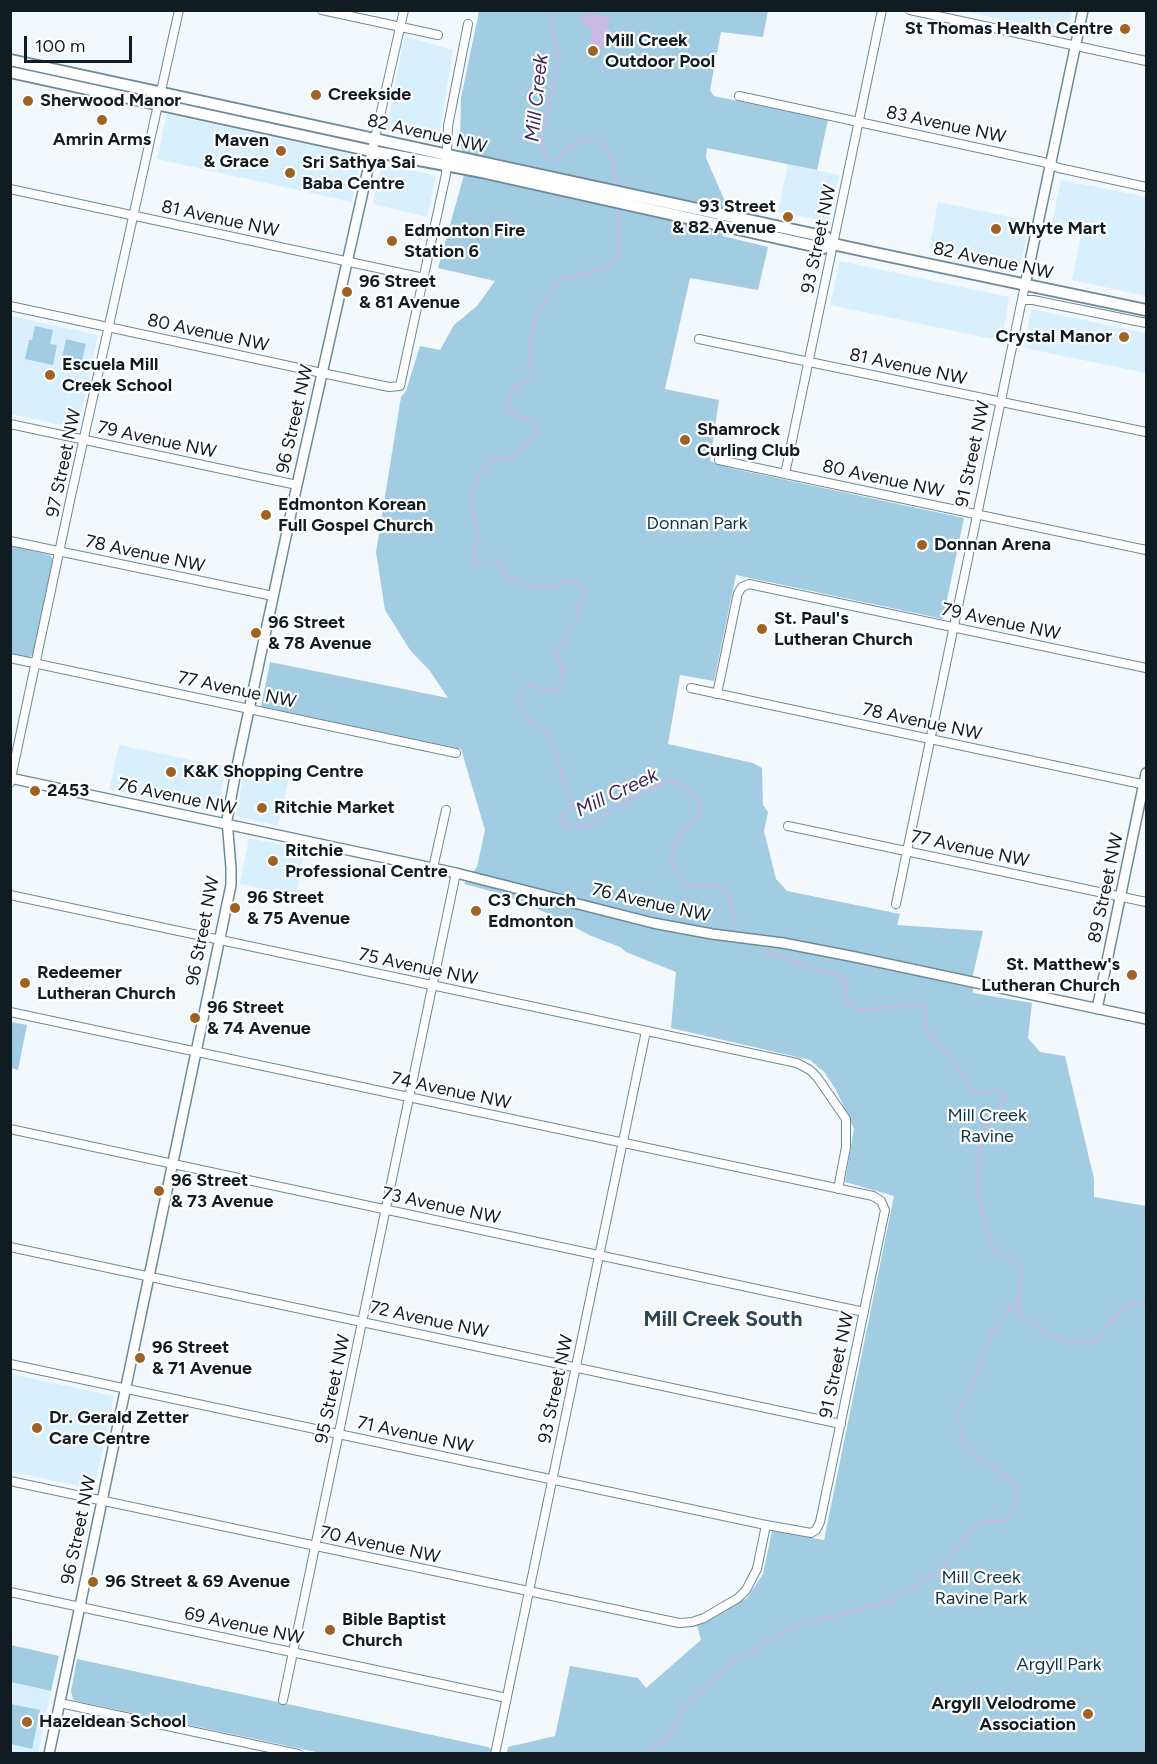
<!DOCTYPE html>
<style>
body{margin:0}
#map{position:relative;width:1157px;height:1764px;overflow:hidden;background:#f2f8fc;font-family:Figtree,sans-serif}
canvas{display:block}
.frame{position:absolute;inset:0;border:12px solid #101c22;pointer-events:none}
.scale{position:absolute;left:24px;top:36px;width:108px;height:27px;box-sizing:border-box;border:3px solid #101c22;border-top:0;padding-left:8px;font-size:18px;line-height:21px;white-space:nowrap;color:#101c22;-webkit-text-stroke:4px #fff;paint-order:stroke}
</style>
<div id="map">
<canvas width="1157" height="1764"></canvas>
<div class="frame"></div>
<div class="scale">100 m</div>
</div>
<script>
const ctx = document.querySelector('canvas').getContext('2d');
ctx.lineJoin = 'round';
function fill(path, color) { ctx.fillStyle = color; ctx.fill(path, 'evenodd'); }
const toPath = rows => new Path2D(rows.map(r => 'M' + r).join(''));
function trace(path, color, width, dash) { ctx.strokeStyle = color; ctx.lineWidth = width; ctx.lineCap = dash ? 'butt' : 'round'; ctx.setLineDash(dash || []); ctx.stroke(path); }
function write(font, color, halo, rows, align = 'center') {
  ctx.font = font + ' Figtree,sans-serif'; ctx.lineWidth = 4.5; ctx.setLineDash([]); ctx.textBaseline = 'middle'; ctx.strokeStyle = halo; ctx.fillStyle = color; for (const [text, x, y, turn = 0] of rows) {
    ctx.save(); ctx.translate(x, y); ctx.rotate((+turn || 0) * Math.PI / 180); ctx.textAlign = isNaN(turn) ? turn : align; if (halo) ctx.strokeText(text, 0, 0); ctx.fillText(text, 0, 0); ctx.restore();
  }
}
fill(toPath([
 [963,11,1072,11,1067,34],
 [404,36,453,50,439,136,434,140,387,129],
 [167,114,355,155,361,163,352,202,157,159],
 [382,163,436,176,427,217,373,204],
 [788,164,839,175,829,222,778,212],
 [1061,180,1146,197,1146,236,1144,246,1146,247,1146,296,1072,280,1081,235,1051,229],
 [938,202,1030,221,1021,263,1017,266,929,248],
 [840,261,1009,297,1002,341,830,305],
 [1031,309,1146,333,1146,373,1024,348],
 [11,316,98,335,78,429,11,414],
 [119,745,226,767,217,812,109,790],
 [245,769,289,779,278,826,236,816],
 [249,838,305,850,296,896,240,884],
 [11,1374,114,1396,94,1489,11,1472],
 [11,1682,51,1691,38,1753,11,1754]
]), '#d8f0fd');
fill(toPath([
 [479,11,768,11,763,37,721,32,710,90,714,96,828,120,817,170,707,148,706,158,727,206,723,236,768,247,758,290,690,278,665,389,719,400,710,461,730,468,964,518,943,619,736,575,714,681,680,675,668,744,753,763,762,768,763,805,768,812,764,831,776,879,787,891,900,914,897,925,983,931,973,975,973,993,1032,1003,1028,1038,1040,1052,1065,1056,1094,1179,1094,1197,1146,1206,1146,1753,507,1753,508,1747,555,1736,570,1666,638,1678,646,1688,701,1640,697,1625,747,1598,763,1574,772,1531,824,1540,894,1196,845,1182,854,1129,835,1088,824,1072,810,1060,671,1028,676,972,626,952,620,947,589,935,556,917,502,894,464,884,477,867,485,830,461,749,261,707,270,662,448,698,430,671,410,650,385,610,376,552,401,397,406,391,420,346,440,350,454,325,477,306,495,281,438,268,467,164,460,144,461,98],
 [35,326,53,330,50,344,57,345,53,365,25,359,29,340,32,340],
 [66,339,86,344,82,360,71,365,61,362],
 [11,546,50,555,53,559,33,654,29,658,11,654],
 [11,1022,27,1025,18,1070,11,1068],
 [11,1645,59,1656,51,1691,11,1682],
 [77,1659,488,1747,491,1749,490,1754,321,1753,76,1701,73,1699,71,1691],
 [11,1704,40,1710,32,1749,11,1744]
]), '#a2cce2');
fill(toPath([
 [584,12,610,18,603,50,589,47,592,30,581,24]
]), '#c8bae4');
trace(toPath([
 [552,10,551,30,559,55,542,139,545,154,549,159,556,161,578,140,601,140,610,152,616,175,617,188],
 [492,560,499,561,503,571,508,576,528,584,539,587,554,588,563,582,573,581,582,586,584,591,585,596,578,607,578,619,565,636,555,654,564,671,563,682,557,690,546,690,532,685,525,688,521,693,519,700,530,721,546,734,553,744,564,781,570,792,572,808,562,815,561,821,564,825,573,827,587,826,622,803,665,782,679,784,698,800,701,807,698,816,675,844,671,857,672,866,685,883,693,885,716,886,724,890,728,896,736,925],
 [481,562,476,564,473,559,478,531,471,508,473,489,485,465,496,457,509,459,516,456,534,437,536,431,534,424,525,418,512,415,507,407,509,398,518,384,530,378,532,375,532,366,529,343,537,314,560,280,601,270,615,259,618,250,618,205],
 [760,951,786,957,793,962,843,977,847,983,844,997,847,1003,858,1010,907,1006,924,1007,926,1029,928,1033,955,1063,972,1090,978,1093,998,1091,1005,1095,1004,1101,989,1122,982,1140,976,1189,992,1248,1017,1263,1023,1269,1018,1299,1020,1310,1025,1317,1051,1337,1071,1342,1090,1341,1097,1339,1115,1316,1124,1307,1137,1303,1146,1305],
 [650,1754,655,1746,668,1739,687,1703,735,1661,776,1636,805,1623,841,1615,891,1601,941,1570,972,1529,983,1521,1003,1521,1010,1517,1014,1507,1016,1487,1007,1478,965,1447,957,1415,979,1371,991,1333,1018,1299]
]), '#c8bae4', 2);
const minor = toPath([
 [322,10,438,35],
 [910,10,1146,61],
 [739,96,1043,162,1059,168,1146,187],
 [375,138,404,10],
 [10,189,424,278],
 [1022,300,1033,300,1146,323],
 [10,306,322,373,389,387,400,386,446,174,448,126,468,24],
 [699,339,1146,432],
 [10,424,297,485],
 [719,460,1146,550],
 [785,474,882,10],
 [10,541,273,596],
 [10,658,456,753],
 [691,688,1146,785],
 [717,694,738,593,742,587,749,584,1146,668],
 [10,783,71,496,179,10],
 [788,826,1146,902],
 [433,868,446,810],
 [10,895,797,1063,810,1070,817,1077,846,1119,846,1147,838,1189],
 [896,904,1025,285],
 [10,1012,873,1196,881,1201,885,1210,820,1522,816,1530,811,1533,761,1524,10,1364],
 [10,1129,864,1312],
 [10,1247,841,1424],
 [10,1481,679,1623,692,1622,704,1618,738,1598,746,1590,757,1569,766,1525],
 [10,1592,507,1698],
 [283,1700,456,873],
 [60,1703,298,1754],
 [495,1754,646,1031]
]);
const tertiary = toPath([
 [1025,285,1083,10],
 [10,778,456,873,653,923,712,934,783,943,855,957,1146,1019],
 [1097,1009,1146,773],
 [49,1754,231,885,231,868,227,820,237,766,297,485,375,138]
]);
const secondary = toPath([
 [10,60,826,237,833,244,879,254,1146,310],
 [10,72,372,151,482,172,823,248,833,244]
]);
trace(minor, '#6c8a9a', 10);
trace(tertiary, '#6c8a9a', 12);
trace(secondary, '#6c8a9a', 14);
trace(minor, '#fff', 8);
trace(tertiary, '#fff', 9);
trace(secondary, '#fff', 10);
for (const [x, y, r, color] of [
 [1125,29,6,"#9e6323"],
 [593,51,6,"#9e6323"],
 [316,95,6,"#9e6323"],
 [28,101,6,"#9e6323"],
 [102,120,6,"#9e6323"],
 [281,151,6,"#9e6323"],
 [290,173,6,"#9e6323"],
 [788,217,6,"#9e6323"],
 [996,229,6,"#9e6323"],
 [392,241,6,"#9e6323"],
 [347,292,6,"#9e6323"],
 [1124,337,6,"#9e6323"],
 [50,375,6,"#9e6323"],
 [685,440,6,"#9e6323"],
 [266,515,6,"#9e6323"],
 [922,545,6,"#9e6323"],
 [762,629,6,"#9e6323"],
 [256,633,6,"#9e6323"],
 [171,772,6,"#9e6323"],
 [35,791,6,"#9e6323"],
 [262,808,6,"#9e6323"],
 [273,861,6,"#9e6323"],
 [235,908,6,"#9e6323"],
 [476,911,6,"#9e6323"],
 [1132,975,6,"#9e6323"],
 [25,983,6,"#9e6323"],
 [195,1018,6,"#9e6323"],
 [159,1191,6,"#9e6323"],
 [140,1358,6,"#9e6323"],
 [37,1428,6,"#9e6323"],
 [93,1582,6,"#9e6323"],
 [330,1630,6,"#9e6323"],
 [1088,1714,6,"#9e6323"],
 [27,1722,6,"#9e6323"]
]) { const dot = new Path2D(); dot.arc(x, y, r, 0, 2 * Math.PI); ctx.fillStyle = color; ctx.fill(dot); trace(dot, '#fff', 2); }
write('bold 18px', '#101c22', '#fff', [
 ["St Thomas Health Centre",1113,29,"right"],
 ["Mill Creek",605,41],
 ["Outdoor Pool",605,62],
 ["Creekside",328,95],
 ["Sherwood Manor",40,101],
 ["Amrin Arms",102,140,"center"],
 ["Maven",269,141,"right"],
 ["& Grace",269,162,"right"],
 ["Sri Sathya Sai",302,163],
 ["Baba Centre",302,184],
 ["93 Street",776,207,"right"],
 ["& 82 Avenue",776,228,"right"],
 ["Whyte Mart",1008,229],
 ["Edmonton Fire",404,231],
 ["Station 6",404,252],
 ["96 Street",359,282],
 ["& 81 Avenue",359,303],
 ["Crystal Manor",1112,337,"right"],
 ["Escuela Mill",62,365],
 ["Creek School",62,386],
 ["Shamrock",697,430],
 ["Curling Club",697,451],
 ["Edmonton Korean",278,505],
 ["Full Gospel Church",278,526],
 ["Donnan Arena",934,545],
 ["St. Paul's",774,619],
 ["Lutheran Church",774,640],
 ["96 Street",268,623],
 ["& 78 Avenue",268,644],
 ["K&K Shopping Centre",183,772],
 ["2453",47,791],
 ["Ritchie Market",274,808],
 ["Ritchie",285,851],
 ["Professional Centre",285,872],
 ["96 Street",247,898],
 ["& 75 Avenue",247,919],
 ["C3 Church",488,901],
 ["Edmonton",488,922],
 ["St. Matthew's",1120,965,"right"],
 ["Lutheran Church",1120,986,"right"],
 ["Redeemer",37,973],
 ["Lutheran Church",37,994],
 ["96 Street",207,1008],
 ["& 74 Avenue",207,1029],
 ["96 Street",171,1181],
 ["& 73 Avenue",171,1202],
 ["96 Street",152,1348],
 ["& 71 Avenue",152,1369],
 ["Dr. Gerald Zetter",49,1418],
 ["Care Centre",49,1439],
 ["96 Street & 69 Avenue",105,1582],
 ["Bible Baptist",342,1620],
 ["Church",342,1641],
 ["Argyll Velodrome",1076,1704,"right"],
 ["Association",1076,1725,"right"],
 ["Hazeldean School",39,1722]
], 'left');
write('18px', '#101c22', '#fff', [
 ["83 Avenue NW",946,125,12],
 ["82 Avenue NW",427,134,13],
 ["81 Avenue NW",220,219,12],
 ["93 Street NW",819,239,-78],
 ["82 Avenue NW",993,261,12],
 ["80 Avenue NW",208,333,12],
 ["81 Avenue NW",908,367,12],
 ["96 Street NW",295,419,-77],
 ["79 Avenue NW",157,440,12],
 ["91 Street NW",973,454,-78],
 ["97 Street NW",64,463,-78],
 ["80 Avenue NW",883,479,12],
 ["78 Avenue NW",145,554,12],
 ["79 Avenue NW",1001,622,12],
 ["77 Avenue NW",237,690,12],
 ["78 Avenue NW",922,722,12],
 ["76 Avenue NW",177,797,12],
 ["77 Avenue NW",970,849,12],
 ["89 Street NW",1106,888,-78],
 ["76 Avenue NW",651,903,13],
 ["96 Street NW",203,931,-79],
 ["75 Avenue NW",418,967,12],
 ["74 Avenue NW",451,1091,12],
 ["73 Avenue NW",441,1206,12],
 ["72 Avenue NW",429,1320,12],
 ["91 Street NW",837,1365,-78],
 ["95 Street NW",333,1389,-78],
 ["93 Street NW",556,1389,-78],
 ["71 Avenue NW",415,1435,12],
 ["96 Street NW",79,1530,-78],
 ["70 Avenue NW",380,1545,12],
 ["69 Avenue NW",244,1626,12]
]);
write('18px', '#0d3446', '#fff', [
 ["Donnan Park",697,524],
 ["Mill Creek",987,1116],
 ["Ravine",987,1137],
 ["Mill Creek",981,1578],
 ["Ravine Park",981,1599],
 ["Argyll Park",1059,1665]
]);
write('italic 20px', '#3f2a5d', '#fff', [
 ["Mill Creek",537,98,-84],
 ["Mill Creek",617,793,-25]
]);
write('bold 21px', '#294453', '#fff', [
 ["Mill Creek South",723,1320]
]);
</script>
